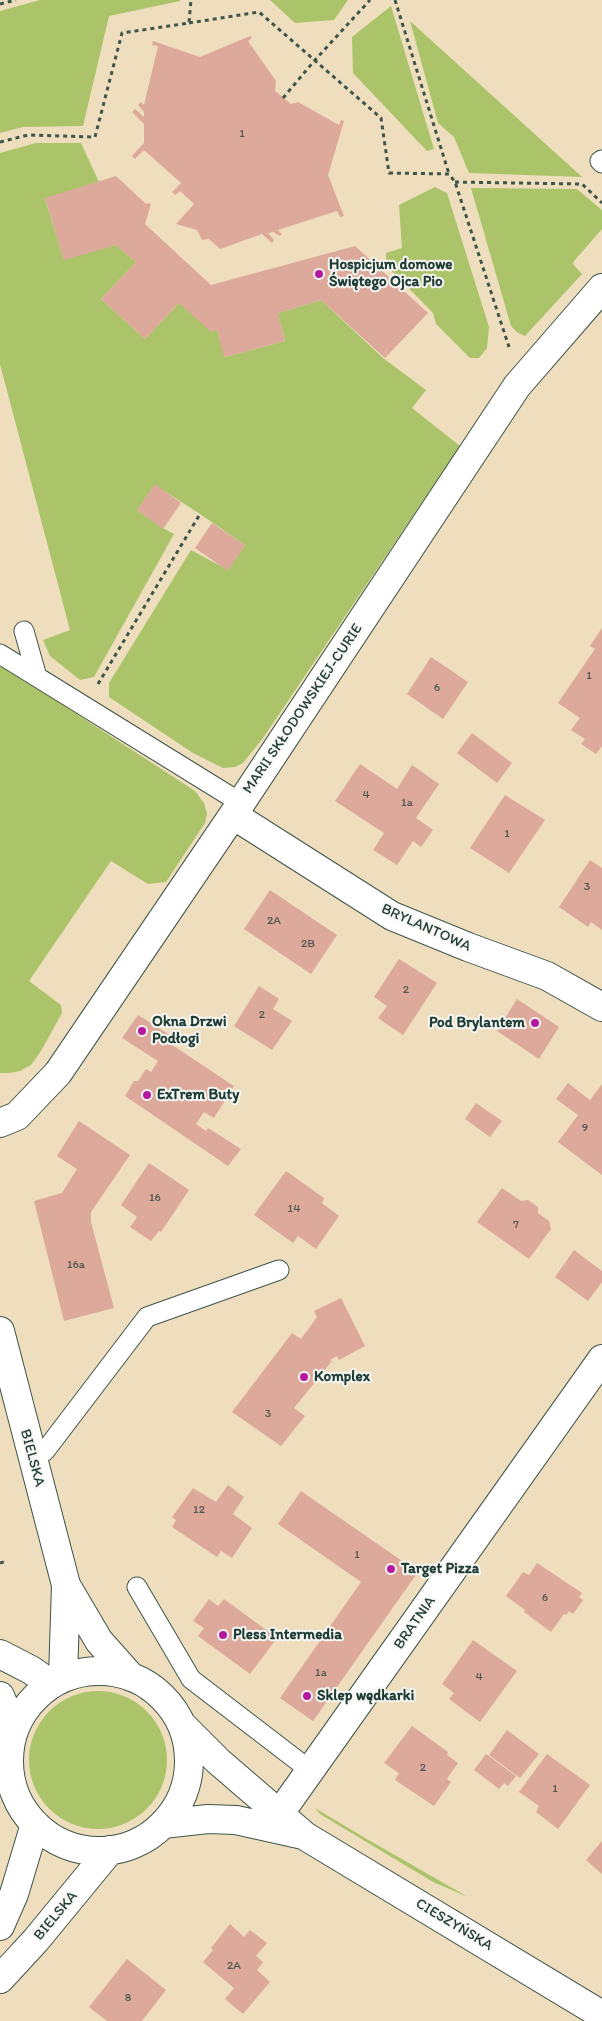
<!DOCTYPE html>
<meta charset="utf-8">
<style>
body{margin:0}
canvas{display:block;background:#eedebe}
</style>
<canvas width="602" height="2021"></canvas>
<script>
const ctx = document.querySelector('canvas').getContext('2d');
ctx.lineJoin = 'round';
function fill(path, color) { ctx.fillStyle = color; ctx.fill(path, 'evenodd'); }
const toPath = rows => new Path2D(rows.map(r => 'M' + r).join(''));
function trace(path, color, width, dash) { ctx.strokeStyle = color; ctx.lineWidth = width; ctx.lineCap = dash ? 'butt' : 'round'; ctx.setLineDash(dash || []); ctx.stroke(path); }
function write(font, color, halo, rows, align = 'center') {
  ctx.font = font + ' Itim,sans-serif'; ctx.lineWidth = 4; ctx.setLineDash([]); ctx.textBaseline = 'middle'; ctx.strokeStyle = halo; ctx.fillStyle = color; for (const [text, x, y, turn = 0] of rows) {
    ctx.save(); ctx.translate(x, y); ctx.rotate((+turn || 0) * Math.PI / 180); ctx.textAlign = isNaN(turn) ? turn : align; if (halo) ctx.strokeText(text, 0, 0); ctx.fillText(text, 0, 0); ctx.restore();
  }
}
fill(toPath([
 [40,0,180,0,180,1,109,16,83,126,23,127,0,133,0,11],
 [270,0,348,0,334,20,295,23],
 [391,6,434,149,427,151,353,73,352,37],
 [410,21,571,167,582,177,469,173,454,137,438,123],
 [36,143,81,143,99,182,45,199,64,259,116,245,136,262,101,299,145,339,179,303,217,330,225,357,285,341,278,313,321,300,383,358,426,390,412,408,460,446,263,738,243,763,235,767,223,768,193,753,109,697,109,683,191,550,228,570,245,545,200,514,155,485,137,510,163,528,174,534,94,677,80,680,50,656,43,640,70,630,0,364,0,153],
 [435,187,447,193,489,327,487,348,479,358,470,358,436,324,433,313,387,266,386,253,402,248,399,205],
 [471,188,577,189,602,210,602,229,574,261,573,264,582,274,525,336,518,333,511,326],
 [0,664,195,791,204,803,207,814,205,823,166,882,148,884,111,861,29,981,61,1005,62,1013,41,1051,31,1065,20,1071,9,1073,0,1073],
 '29 1760a69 69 0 1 1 138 0a69 69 0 1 1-138 0Z',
 [315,1808,365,1838,468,1897,433,1882,320,1814]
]), '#abc46a');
fill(toPath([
 [250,36,252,38,248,41,276,81,275,91,291,104,298,102,339,125,341,120,344,121,328,175,344,216,340,217,337,211,278,230,282,234,280,236,273,232,268,233,274,240,272,243,262,234,220,249,209,239,202,240,197,230,176,224,194,204,180,191,175,195,172,192,181,183,144,150,135,159,132,156,144,143,144,124,132,112,135,109,144,117,144,112,138,105,141,102,144,105,158,46,152,45,153,41,200,57],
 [116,176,146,204,147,203,151,204,145,224,211,285,355,246,428,313,385,358,321,300,278,313,285,341,229,356,224,357,217,330,211,332,179,303,145,339,101,299,136,262,116,245,64,260,45,198],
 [155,484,181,503,163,529,137,510],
 [212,523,245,545,228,571,195,548],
 [602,628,602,746,596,754,581,744,585,739,571,730,580,718,558,703,595,649,590,646],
 [431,657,468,682,443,719,407,694],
 [472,733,512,763,497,783,457,753],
 [360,764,397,789,412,765,439,784,416,818,433,830,421,847,413,841,397,865,373,850,384,833,335,801],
 [505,795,545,820,509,873,470,848],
 [590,860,602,868,602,930,591,922,588,927,559,907],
 [270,890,337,935,311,974,244,929],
 [399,959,437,983,403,1035,378,1018,387,1006,374,997],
 [259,986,279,999,273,1009,292,1021,272,1050,234,1026],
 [517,999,559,1027,539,1059,497,1031],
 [138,1015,173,1037,169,1043,234,1086,214,1118,204,1112,196,1124,206,1131,208,1128,241,1149,228,1166,125,1096,134,1081,138,1081,146,1069,151,1072,158,1061,122,1038],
 [568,1083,590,1100,602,1084,602,1175,558,1142,578,1115,556,1099],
 [476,1103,502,1121,490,1137,465,1119],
 [79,1121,130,1155,91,1212,91,1222,114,1308,64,1321,34,1201,62,1193,77,1169,57,1156],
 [149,1163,189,1190,161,1232,159,1231,151,1241,130,1227,137,1217,121,1205],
 [286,1171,324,1198,322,1203,339,1216,316,1249,298,1236,293,1243,254,1215],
 [502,1188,521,1201,528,1200,538,1207,538,1213,549,1221,551,1229,529,1259,477,1222],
 [574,1250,602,1271,602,1282,588,1301,555,1277],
 [341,1298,365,1346,339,1360,337,1356,330,1360,332,1361,294,1408,305,1416,281,1446,232,1412,292,1333,301,1339,317,1317,314,1311],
 [228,1485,244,1497,233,1514,252,1528,232,1558,221,1551,217,1557,172,1527,176,1520,172,1517,193,1488,216,1502],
 [301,1491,418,1572,313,1721,280,1698,361,1582,278,1524],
 [537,1563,582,1593,579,1597,583,1600,573,1614,569,1611,566,1615,564,1614,551,1632,524,1612,525,1610,506,1596,523,1572,529,1575],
 [209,1599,218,1606,224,1599,277,1638,250,1674,198,1636,204,1628,193,1621],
 [473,1640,517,1671,480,1722,449,1699,454,1693,442,1684],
 [412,1726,448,1752,447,1755,458,1763,447,1779,451,1782,434,1806,395,1780,399,1773,384,1763],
 [507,1730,539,1754,520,1778,489,1755],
 [486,1754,516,1776,508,1786,504,1783,499,1789,474,1770],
 [547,1754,590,1785,558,1829,536,1812,539,1806,519,1792],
 [602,1841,602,1874,586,1860],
 [230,1924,244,1937,250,1930,267,1943,256,1956,263,1962,257,1970,270,1982,243,2014,225,1999,234,1988,203,1962,213,1950,211,1948],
 [127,1959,166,1990,142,2021,107,2021,89,2007]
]), '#dda99b');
const lane = toPath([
 [602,160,600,161,602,163],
 [24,631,37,677],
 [0,654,241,803],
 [31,1455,45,1451,147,1317,279,1270],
 [137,1587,191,1679,311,1771]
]);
const street = toPath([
 [233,815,392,916,468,947,547,976,602,1007],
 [0,1123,17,1116,58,1073,233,815,517,386,602,288],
 [280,1813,602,1359]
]);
const secondary = toPath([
 [0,1331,66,1585,63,1678],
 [66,1585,99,1641,131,1677],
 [0,1654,31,1670,51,1684],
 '9 1761a90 90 0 1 1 180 0a90 90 0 1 1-180 0Z',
 [0,1696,14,1729],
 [182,1725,218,1761,305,1836,602,2015],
 [163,1824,208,1819,236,1820,299,1834],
 [0,1926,14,1894,35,1824],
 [0,1979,36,1940,110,1850]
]);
trace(lane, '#3e5549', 21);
trace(street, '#3e5549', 30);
trace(secondary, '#3e5549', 30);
trace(toPath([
 [395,0,449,174],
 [0,4,16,0],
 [189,23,259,12,381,118,389,173,449,174,455,182,509,347],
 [283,98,315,60,370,0],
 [0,142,28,135,95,137,122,33,189,23,191,0],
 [455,182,582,184,602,203],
 [98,684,200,514],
 [0,1563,7,1561]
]), '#3e5549', 3, [4, 4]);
trace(lane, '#fff', 19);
trace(street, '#fff', 28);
trace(secondary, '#fff', 28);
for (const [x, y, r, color] of [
 [319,274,5,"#b5179e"],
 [535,1023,5,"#b5179e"],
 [142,1031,5,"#b5179e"],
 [147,1095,5,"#b5179e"],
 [304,1377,5,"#b5179e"],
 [391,1569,5,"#b5179e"],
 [223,1635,5,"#b5179e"],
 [307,1696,5,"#b5179e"]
]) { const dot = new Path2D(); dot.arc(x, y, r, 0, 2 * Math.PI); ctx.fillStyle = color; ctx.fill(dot); trace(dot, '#f6f6f2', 2); }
write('12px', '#4e584e', null, [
 ["1",242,134],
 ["1",589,676],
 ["6",437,688],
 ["4",366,795],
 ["1a",407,803],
 ["1",507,834],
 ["3",587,887],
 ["2A",274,921],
 ["2B",308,944],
 ["2",406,990],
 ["2",262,1015],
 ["9",585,1128],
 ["16",155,1198],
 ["14",294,1209],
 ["7",516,1225],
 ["16a",76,1265],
 ["3",268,1414],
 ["12",199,1510],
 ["1",357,1555],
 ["6",545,1598],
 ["1a",321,1673],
 ["4",479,1677],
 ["2",423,1768],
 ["1",555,1789],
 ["2A",234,1966],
 ["8",128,1998]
]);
write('bold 15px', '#1f3d34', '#f6f6f2', [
 ["Hospicjum domowe",329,265],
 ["Świętego Ojca Pio",329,282],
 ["Okna Drzwi",152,1022],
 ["Podłogi",152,1039],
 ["Pod Brylantem",525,1023,"right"],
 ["ExTrem Buty",157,1095],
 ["Komplex",314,1377],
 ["Target Pizza",401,1569],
 ["Pless Intermedia",233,1635],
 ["Sklep wędkarki",317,1696]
], 'left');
write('15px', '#1f3d34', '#f6f6f2', [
 ["MARII SKŁODOWSKIEJ-CURIE",303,709,-56],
 ["BRYLANTOWA",426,928,24],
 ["BIELSKA",32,1458,75],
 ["BRATNIA",415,1623,-55],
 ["BIELSKA",56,1916,-50],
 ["CIESZYŃSKA",454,1925,31]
]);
</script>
